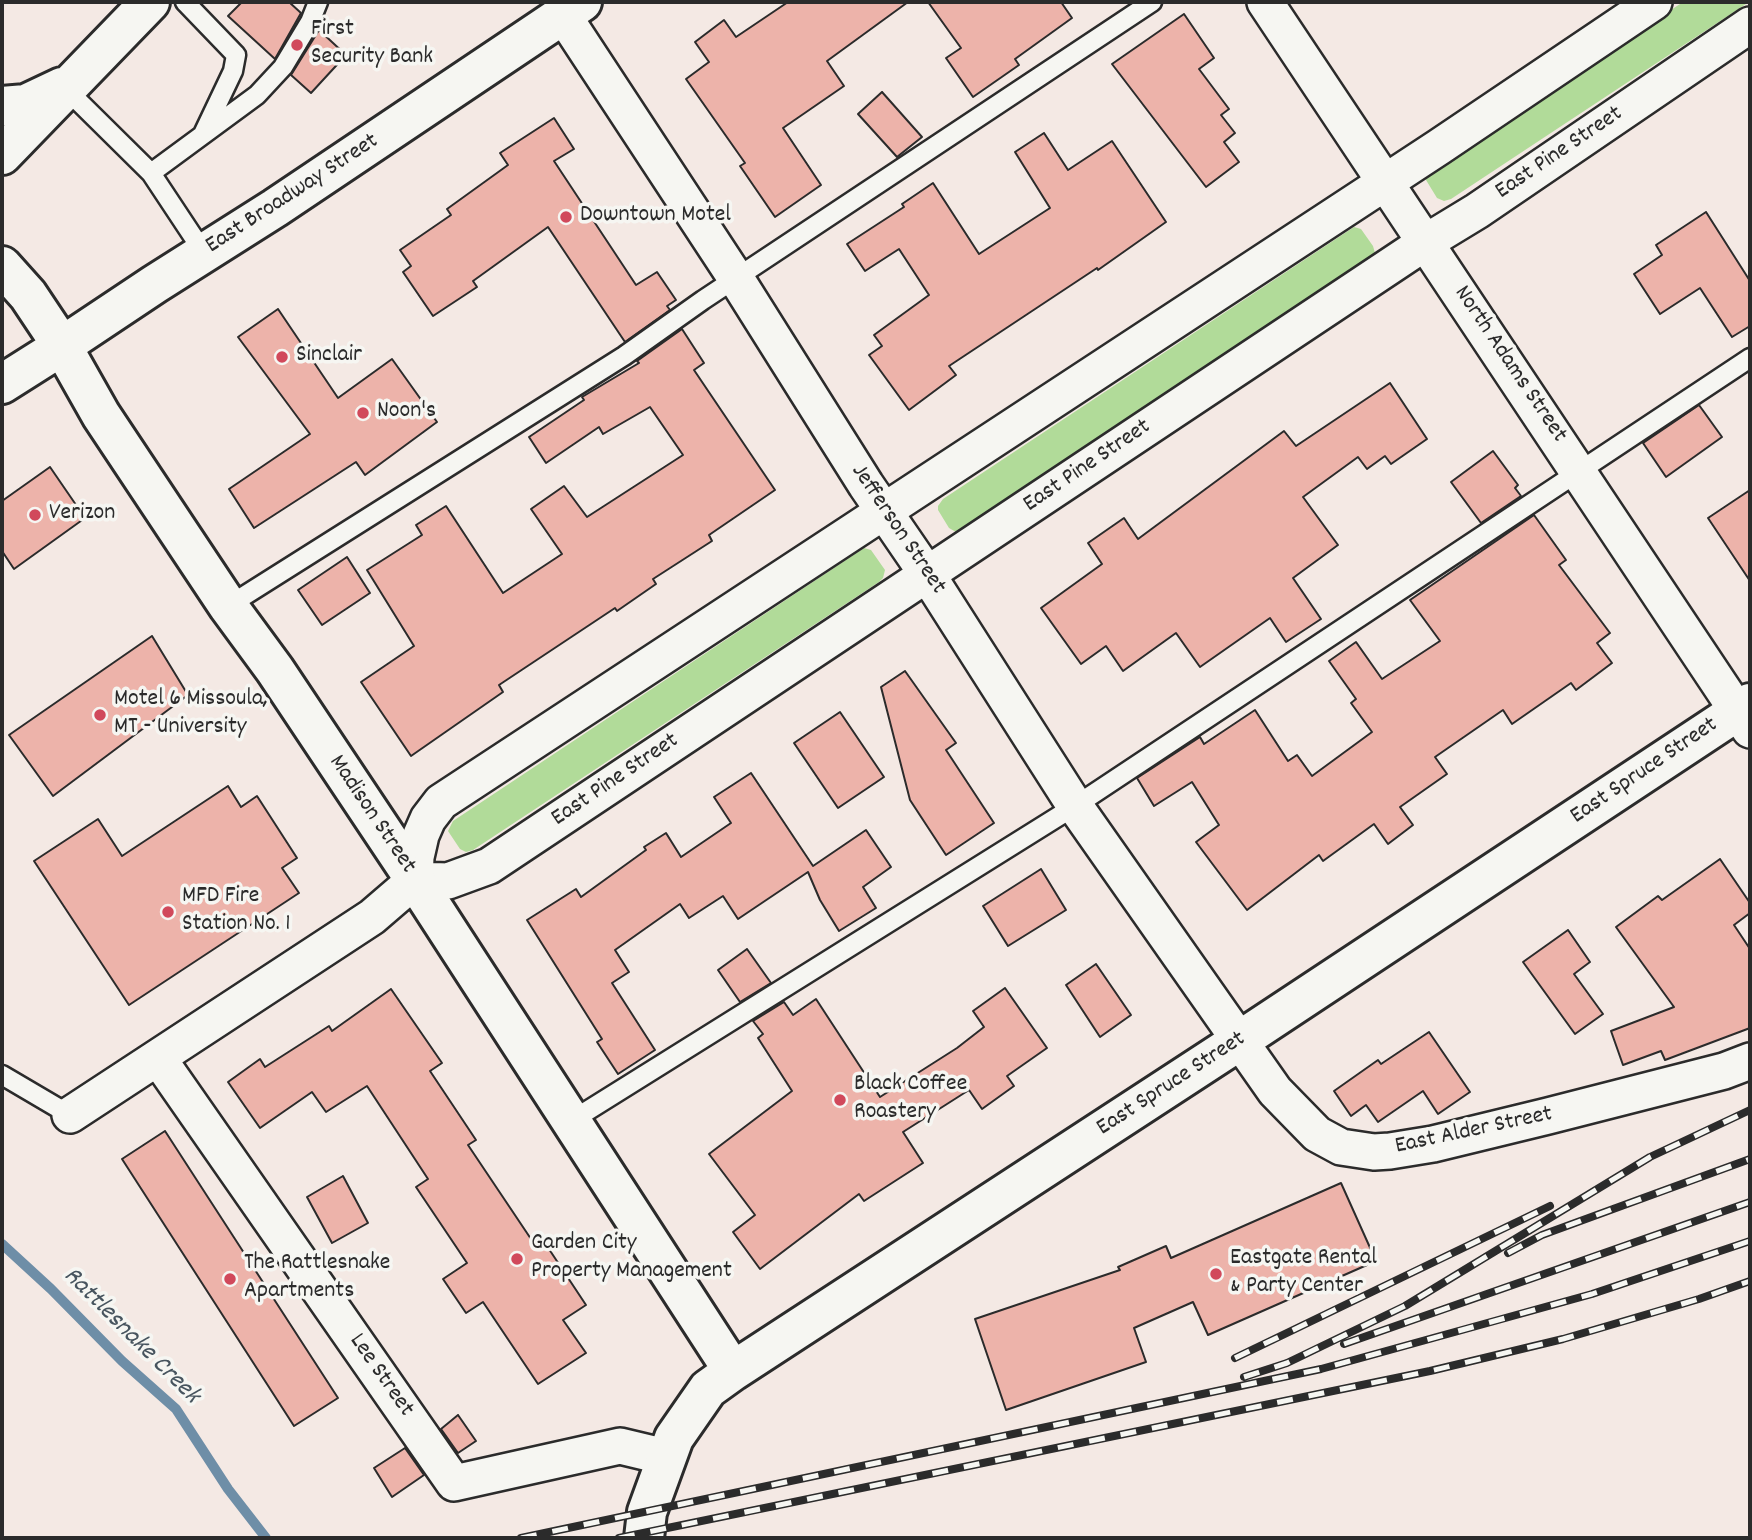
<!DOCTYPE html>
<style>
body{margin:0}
#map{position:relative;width:1752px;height:1540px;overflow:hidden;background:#f4e9e4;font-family:Dekko,sans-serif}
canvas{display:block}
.frame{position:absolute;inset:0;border:4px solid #2b2b2b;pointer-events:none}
</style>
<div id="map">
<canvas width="1752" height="1540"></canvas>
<div class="frame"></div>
</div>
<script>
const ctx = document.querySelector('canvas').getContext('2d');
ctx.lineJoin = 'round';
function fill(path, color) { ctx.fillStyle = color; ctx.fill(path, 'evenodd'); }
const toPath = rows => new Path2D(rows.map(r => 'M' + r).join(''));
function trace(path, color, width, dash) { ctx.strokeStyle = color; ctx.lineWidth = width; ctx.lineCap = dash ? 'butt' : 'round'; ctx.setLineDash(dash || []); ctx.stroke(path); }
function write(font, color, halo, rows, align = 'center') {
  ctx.font = font + ' Dekko,sans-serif'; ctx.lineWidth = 7; ctx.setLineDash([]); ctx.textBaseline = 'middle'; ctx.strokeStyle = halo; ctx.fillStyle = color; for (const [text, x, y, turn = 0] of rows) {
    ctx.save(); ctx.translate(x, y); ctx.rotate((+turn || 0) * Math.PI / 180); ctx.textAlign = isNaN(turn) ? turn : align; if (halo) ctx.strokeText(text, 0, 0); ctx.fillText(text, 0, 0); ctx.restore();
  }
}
fill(toPath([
 [1683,2,1749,2,1451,199,1444,201,1437,198,1426,180,1426,176,1431,169],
 [1354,227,1361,229,1373,246,1375,253,1369,261,963,529,956,532,949,528,938,510,938,506,943,499],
 [864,548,871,550,885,570,883,578,879,582,473,850,466,852,460,849,448,831,453,821]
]), '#b1db99');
trace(toPath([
 [2,1244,51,1289,122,1361,176,1409,228,1489,266,1538]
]), '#6e8ea7', 10);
const building = toPath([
 [242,2,289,2,301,13,275,59,228,16,242,2],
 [788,2,908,2,827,61,844,86,783,128,821,185,775,217,740,166,745,163,686,79,709,62,695,42,724,20,736,37,788,2],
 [928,2,1061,2,1072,18,1015,59,1019,65,973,97,946,58,961,48,928,2],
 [1184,14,1214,58,1199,69,1229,109,1221,115,1235,133,1224,142,1239,162,1206,187,1112,64,1184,14],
 [319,30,346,55,311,93,291,75,319,30],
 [882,92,922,137,897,157,858,114,882,92],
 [554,118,574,149,554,161,636,285,657,272,676,300,667,306,670,310,625,342,548,227,473,281,477,287,433,316,403,272,411,266,400,250,451,215,447,209,508,165,500,153,554,118],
 [1044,133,1068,170,1112,141,1166,222,1098,270,1097,268,949,366,956,375,909,410,869,355,882,346,874,335,929,295,899,249,865,271,847,244,904,207,902,204,933,183,979,254,1050,208,1015,152,1044,133],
 [1706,212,1750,281,1750,326,1732,337,1700,288,1660,314,1634,274,1662,255,1656,245,1706,212],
 [278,309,338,398,392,359,437,422,365,475,356,462,254,528,229,489,310,434,238,337,278,309],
 [682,329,704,363,694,370,775,490,709,535,712,541,653,579,656,584,617,611,615,608,499,685,503,692,411,756,361,682,414,646,367,570,422,535,416,525,446,506,503,593,562,554,531,509,564,486,587,517,683,455,650,407,603,434,599,427,546,463,529,437,584,400,582,397,639,363,637,361,682,329],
 [1390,383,1427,439,1391,464,1385,456,1367,469,1358,457,1303,497,1338,545,1293,578,1321,619,1286,642,1270,618,1200,667,1176,633,1123,671,1106,646,1081,664,1041,608,1102,564,1088,543,1124,518,1138,539,1284,431,1296,446,1390,383],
 [1699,405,1722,437,1666,477,1643,443,1699,405],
 [1493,451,1518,485,1515,488,1521,496,1481,523,1451,482,1493,451],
 [50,467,85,518,14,569,2,551,2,501,50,467],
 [1750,490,1750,581,1708,518,1750,490],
 [1534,515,1566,560,1559,565,1610,633,1597,643,1612,663,1576,690,1571,683,1512,724,1503,710,1435,757,1447,774,1400,807,1413,825,1388,844,1374,824,1323,861,1319,855,1247,910,1196,842,1219,825,1192,782,1154,806,1137,778,1200,737,1204,744,1255,710,1288,761,1297,755,1312,776,1372,732,1351,703,1356,699,1329,661,1356,642,1382,679,1440,641,1410,600,1534,515],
 [347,557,370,593,322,625,298,590,347,557],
 [152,636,188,695,53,796,9,735,152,636],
 [905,671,956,743,946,750,994,823,946,855,910,800,881,687,905,671],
 [840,712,884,777,838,808,794,743,840,712],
 [751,773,813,866,866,830,891,867,863,887,876,908,839,931,820,900,808,872,738,919,723,896,689,918,680,904,615,950,629,972,612,983,655,1050,618,1074,597,1042,602,1039,527,920,576,889,581,897,646,850,644,847,666,833,681,857,731,823,714,797,751,773],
 [228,786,241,807,257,796,297,858,282,868,299,893,129,1005,34,861,98,819,122,856,228,786],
 [1720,859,1750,903,1750,913,1734,925,1750,949,1750,1028,1665,1060,1661,1051,1623,1065,1611,1031,1674,1007,1616,927,1658,896,1662,900,1720,859],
 [1041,869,1066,910,1008,946,983,906,1041,869],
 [1568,930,1590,962,1574,974,1603,1014,1575,1034,1523,962,1568,930],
 [747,949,771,983,740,1002,718,970,747,949],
 [1096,964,1131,1015,1100,1037,1066,985,1096,964],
 [1005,988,1047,1048,1007,1076,1014,1086,982,1109,969,1090,903,1132,923,1163,864,1201,859,1194,760,1269,733,1232,755,1215,709,1154,792,1091,758,1038,763,1034,753,1021,784,1002,793,1015,816,999,880,1097,957,1048,984,1027,973,1011,1005,988],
 [391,989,442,1063,430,1071,476,1140,468,1145,531,1239,539,1234,586,1305,563,1320,586,1353,538,1384,483,1302,466,1313,443,1279,467,1263,416,1187,428,1179,367,1086,326,1112,312,1092,260,1128,228,1082,260,1059,265,1067,329,1026,332,1031,391,989],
 [1429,1032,1470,1092,1438,1114,1423,1091,1378,1122,1366,1105,1351,1116,1334,1091,1378,1060,1381,1064,1429,1032],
 [165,1131,338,1398,294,1426,122,1159,165,1131],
 [343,1176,368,1223,332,1243,307,1197,343,1176],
 [1341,1183,1376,1261,1208,1335,1193,1302,1134,1328,1146,1362,1006,1410,975,1319,1120,1270,1118,1267,1166,1246,1171,1258,1341,1183],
 [458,1415,476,1441,458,1453,441,1429,458,1415],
 [405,1448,424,1475,392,1497,374,1468,405,1448]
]);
fill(building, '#edb3aa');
trace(building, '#2b2b2b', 2);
const service = toPath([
 [185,2,236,55,233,71,203,134],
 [67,90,151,173,204,253],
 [151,173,257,95,283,67,310,22,318,2],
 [228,606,624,356,703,300,1152,2],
 [2,1075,70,1115],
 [571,1121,1075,806,1750,358]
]);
const minor = toPath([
 [1265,2,1750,730],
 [563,15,737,280,866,485,927,574,1075,806,1275,1091,1317,1134,1341,1147,1374,1152,1390,1151,1433,1144,1548,1116,1724,1071,1750,1061],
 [415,880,448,881,489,866,1426,242,1477,211,1750,25],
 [158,1058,454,1483,620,1446,666,1457],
 [70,1115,372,917,415,880,416,857,421,835,428,819,441,802,1439,147,1654,2]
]);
const tertiary = toPath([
 [2,106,26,104,62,87],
 [2,155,150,2],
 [62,346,101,415,228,606,275,670,415,880,733,1371],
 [644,1538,647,1512,674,1438,708,1389,733,1371,1239,1041,1750,703]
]);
const primary = toPath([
 [62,346,155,284,275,208,582,2]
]);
const trunk = toPath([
 [2,266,28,295,62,346,2,384]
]);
trace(service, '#2b2b2b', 23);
trace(minor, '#2b2b2b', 40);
trace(tertiary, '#2b2b2b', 44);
trace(primary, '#2b2b2b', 44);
trace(trunk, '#2b2b2b', 44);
trace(service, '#f6f6f2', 18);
trace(minor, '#f6f6f2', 35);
trace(tertiary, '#f6f6f2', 38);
trace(primary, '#f6f6f2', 38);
trace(trunk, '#f6f6f2', 38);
const rail = toPath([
 [1508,1253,1542,1235,1750,1159],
 [1344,1344,1750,1202],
 [1235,1358,1550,1206],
 [1244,1377,1287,1363,1405,1306,1650,1157,1750,1110],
 [521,1538,1321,1369,1592,1294,1750,1241],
 [619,1538,1430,1371,1563,1339,1699,1299,1750,1281]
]);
trace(rail, '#2b2b2b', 8);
trace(rail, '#f6f6f2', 5, [16]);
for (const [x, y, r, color] of [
 [297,45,7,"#d1495b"],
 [566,217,7,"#d1495b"],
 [282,357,7,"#d1495b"],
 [363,413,7,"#d1495b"],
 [35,515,7,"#d1495b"],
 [100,715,7,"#d1495b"],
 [168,912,7,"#d1495b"],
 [840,1100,7,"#d1495b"],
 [517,1259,7,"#d1495b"],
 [1216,1274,7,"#d1495b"],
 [230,1279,7,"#d1495b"]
]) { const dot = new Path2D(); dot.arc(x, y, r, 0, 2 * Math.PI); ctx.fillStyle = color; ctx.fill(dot); trace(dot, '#f6f6f2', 2.5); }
write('24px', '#2b2b2b', '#f6f6f2', [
 ["First",311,31],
 ["Security Bank",311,59],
 ["Downtown Motel",580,217],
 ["Sinclair",296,357],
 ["Noon's",377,413],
 ["Verizon",49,515],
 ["Motel 6 Missoula,",114,701],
 ["MT - University",114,729],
 ["MFD Fire",182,898],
 ["Station No. 1",182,926],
 ["Black Coffee",854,1086],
 ["Roastery",854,1114],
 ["Garden City",531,1245],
 ["Property Management",531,1273],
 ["Eastgate Rental",1230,1260],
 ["& Party Center",1230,1288],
 ["The Rattlesnake",244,1265],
 ["Apartments",244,1293]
], 'left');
write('24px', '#2b2b2b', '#f6f6f2', [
 ["East Pine Street",1560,154,-34],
 ["East Broadway Street",293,195,-33],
 ["North Adams Street",1509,365,56],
 ["East Pine Street",1088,467,-34],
 ["Jefferson Street",897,530,56],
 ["East Spruce Street",1645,772,-34],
 ["East Pine Street",616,781,-34],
 ["Madison Street",371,815,56],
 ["East Spruce Street",1172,1085,-33],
 ["East Alder Street",1474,1132,-12],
 ["Lee Street",380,1376,55]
]);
write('italic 26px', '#47545e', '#f6f6f2', [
 ["Rattlesnake Creek",130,1337,45]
]);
</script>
